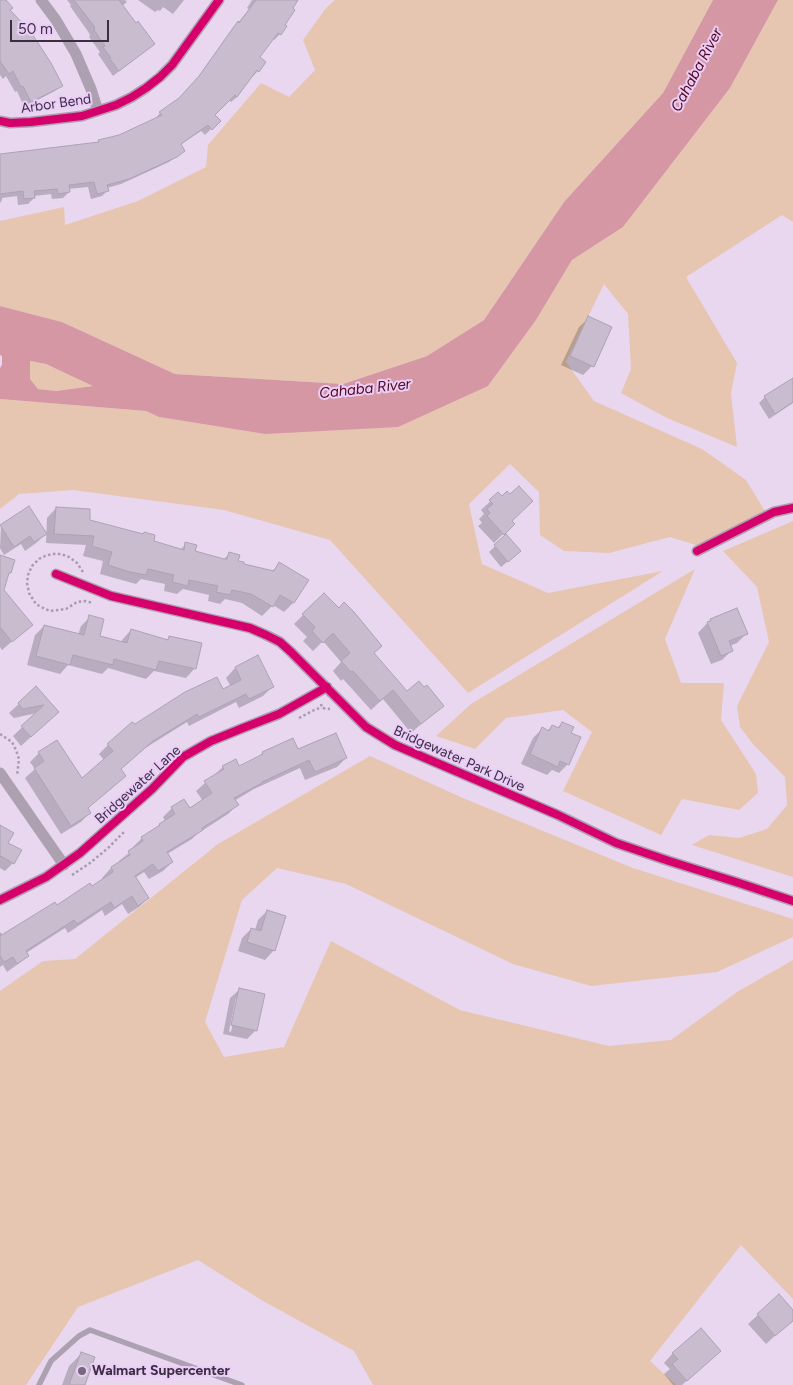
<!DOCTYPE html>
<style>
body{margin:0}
#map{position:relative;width:793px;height:1385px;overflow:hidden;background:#e8d7ef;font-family:Figtree,sans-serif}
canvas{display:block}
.scale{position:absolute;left:10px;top:20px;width:99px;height:22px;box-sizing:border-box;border:2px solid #3a2e40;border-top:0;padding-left:6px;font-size:15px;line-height:18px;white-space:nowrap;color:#3a2e40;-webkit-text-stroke:4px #ebcdf9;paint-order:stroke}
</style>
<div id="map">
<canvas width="793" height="1385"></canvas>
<div class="scale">50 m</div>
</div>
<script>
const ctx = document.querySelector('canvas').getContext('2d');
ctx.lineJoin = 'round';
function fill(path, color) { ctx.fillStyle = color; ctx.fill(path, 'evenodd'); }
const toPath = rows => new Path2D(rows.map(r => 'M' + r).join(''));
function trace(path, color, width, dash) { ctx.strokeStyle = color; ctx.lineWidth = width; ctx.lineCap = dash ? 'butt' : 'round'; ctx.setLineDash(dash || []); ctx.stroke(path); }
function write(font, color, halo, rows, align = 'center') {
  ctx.font = font + ' Figtree,sans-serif'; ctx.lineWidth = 4; ctx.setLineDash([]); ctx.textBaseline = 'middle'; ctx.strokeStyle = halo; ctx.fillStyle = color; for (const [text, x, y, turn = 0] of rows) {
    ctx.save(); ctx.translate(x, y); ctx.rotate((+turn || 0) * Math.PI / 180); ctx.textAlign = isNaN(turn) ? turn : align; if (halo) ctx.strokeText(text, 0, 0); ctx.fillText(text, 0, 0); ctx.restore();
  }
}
fill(toPath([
 [335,0,713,0,663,93,564,202,484,320,427,356,343,384,175,374,62,322,0,306,0,221,64,207,65,225,138,201,206,167,208,145,261,83,289,97,315,70,303,40,326,8],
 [778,0,793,0,793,222,782,215,686,277,737,363,731,393,737,447,667,418,621,393,631,369,628,314,604,284,566,362,594,401,702,449,746,480,765,511,699,546,670,537,609,553,564,551,540,535,539,492,510,464,469,504,482,564,548,593,663,571,468,693,330,540,224,510,73,490,19,494,0,509,0,399,146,411,159,417,265,434,488,386,536,320,572,260,623,227,730,88],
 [30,361,46,364,94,386,56,391,38,389,30,379],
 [793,521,793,877,692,845,709,835,739,838,767,829,787,805,785,777,753,744,740,727,737,706,769,642,757,587,723,551],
 [695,569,665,639,681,683,724,683,721,720,756,774,758,793,739,810,682,799,661,835,563,791,592,732,563,710,506,718,475,749,436,736,471,704],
 [370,756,463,798,633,868,793,919,793,937,717,972,591,986,513,964,346,884,277,868,242,900,205,1022,224,1057,284,1047,331,941,460,1010,609,1046,671,1040,737,992,793,960,793,1299,741,1245,650,1361,676,1385,373,1385,354,1351,263,1301,198,1260,78,1307,26,1385,0,1385,0,991,43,961,75,959,218,844]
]), '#e6c6b1');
fill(toPath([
 [713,0,778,0,730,88,623,227,572,260,536,320,488,386,398,427,265,434,159,417,146,411,0,399,0,368,2,365,2,356,0,355,0,306,62,322,175,374,343,384,427,356,484,320,564,202,663,93],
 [30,361,46,364,93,386,56,391,38,389,30,379]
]), '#d597a3');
fill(toPath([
 [0,0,4,0,8,10,61,85,55,91,24,107,17,91,15,92,6,76,3,79,0,75],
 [67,0,125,0,127,2,122,6,136,24,154,44,113,76,98,54,100,52,89,37,90,36,89,33,70,6,71,5],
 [138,0,184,0,173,14,163,7,160,11,158,10,155,12],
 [252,0,297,0,283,25,280,34,274,40,272,39,258,57,258,71,252,77,251,76,237,97,231,102,228,100,213,115,219,121,205,135,201,131,180,145,177,156,169,162,121,184,107,188,108,190,102,196,91,199,88,187,68,189,69,192,63,198,52,199,51,194,34,196,34,198,28,204,18,205,17,196,2,198,2,200,0,203,0,156,97,144,99,141,119,136,155,119,160,113,179,100,194,83,232,29,238,23,249,9,247,8],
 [589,318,592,366,583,375,561,365,579,327],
 [793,380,793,403,769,419,759,403,765,397],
 [498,494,502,498,510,521,513,524,494,543,478,526,482,523,479,519,484,514,481,510],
 [56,508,88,521,180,550,186,544,194,552,223,560,229,554,237,562,243,564,272,571,280,564,293,603,284,612,273,605,262,616,242,603,225,599,220,604,208,601,209,595,183,589,177,594,164,591,165,584,141,579,136,584,100,574,103,561,83,556,86,545,46,543,47,518],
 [1,526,46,534,36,543,25,551,21,544,4,555,0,548],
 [506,536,513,557,501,567,489,552],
 [324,594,372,654,407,693,442,706,411,733,383,699,371,710,343,679,341,681,333,671,341,662,323,641,313,651,303,641,307,637,294,624],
 [737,610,746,634,737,643,730,646,731,651,722,660,711,664,698,633,710,620],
 [0,611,31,625,2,650,0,647],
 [90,617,98,637,121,643,122,640,131,630,166,640,170,637,195,668,186,678,154,671,146,679,108,668,102,674,68,665,60,674,27,665,35,635,44,626,78,635,81,626],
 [258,657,273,686,263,696,239,708,236,702,189,726,187,722,142,750,119,770,87,809,90,812,81,822,61,834,25,778,35,769,30,762,39,753,81,780,104,760,99,754,108,745,134,726,231,687,226,678,235,668],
 [36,688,58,712,21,746,13,736,37,713,14,718,9,713],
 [562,723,570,734,568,764,559,773,552,770,547,775,521,764,533,738,542,729,547,731,552,726,557,728],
 [292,739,298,751,346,758,337,767,305,780,300,768,254,789,234,801,237,805,228,814,197,834,192,839,167,854,172,862,163,871,149,879,144,872,135,878,148,898,139,907,128,914,122,904,105,916,102,910,68,933,65,928,26,953,28,955,18,964,7,972,3,965,0,967,0,932,3,935,92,887,104,880,102,878,111,868,120,863,119,861,134,849,133,847,142,838,165,821,163,817,172,808,189,810,203,801,196,791,223,767,239,768,258,758,262,753],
 [0,826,13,863,5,871,0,868],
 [267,911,274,950,265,960,238,951,242,938,251,929,255,930,258,920],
 [240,989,256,1030,247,1039,223,1034,230,998],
 [236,998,238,998,231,1032,229,1031],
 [779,1296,793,1312,793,1319,766,1344,748,1324],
 [720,1351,682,1385,673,1385,664,1374,670,1369,664,1363,673,1353],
 [81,1354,84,1385,62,1385,69,1366]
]), '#0003');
const building = toPath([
 [0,0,6,0,13,8,10,10,26,27,27,26,51,63,63,86,31,102,23,86,21,87,13,71,9,74,0,61,0,0],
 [74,0,119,0,136,23,138,21,155,44,119,71,110,59,111,58,103,47,105,46,94,30,95,29,94,26,74,0],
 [256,0,298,0,293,8,295,10,285,25,287,26,281,35,278,33,260,57,266,62,259,72,257,70,237,97,235,95,215,115,221,121,212,130,208,125,181,144,185,151,177,157,129,179,107,185,109,191,97,194,94,182,69,185,70,192,58,194,57,189,34,191,35,198,24,199,23,191,0,194,0,154,99,142,98,140,119,135,162,115,159,112,179,98,199,76,238,21,239,23,256,0],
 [588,316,612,327,594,367,570,356,588,316],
 [793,378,793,402,775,414,764,396,793,378],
 [519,486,533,501,512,521,515,524,504,535,487,516,490,513,487,509,493,504,489,500,498,492,502,496,507,491,510,494,519,486],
 [29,506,47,534,34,542,30,536,14,547,0,525,29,506],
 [56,507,90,509,90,520,143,534,144,532,155,535,154,541,184,550,185,542,197,545,195,551,224,559,227,559,229,552,240,555,238,561,244,562,244,564,274,571,279,562,309,580,294,603,280,595,273,607,251,594,232,590,230,595,216,592,218,586,189,580,188,586,172,582,174,575,148,569,146,575,130,572,108,565,112,552,92,546,94,536,54,534,56,507],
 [506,534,521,551,508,562,494,545,506,534],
 [0,555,15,560,11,573,9,573,4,590,33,625,12,642,0,627,0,555],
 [324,593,339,608,344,602,354,612,382,646,374,653,407,691,419,681,424,687,427,685,444,706,421,724,393,690,380,701,353,671,351,672,341,661,350,653,333,633,323,643,312,631,315,627,302,614,324,593],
 [737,608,748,634,729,641,733,651,721,656,707,622,711,621,710,619,737,608],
 [89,615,104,619,100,636,127,643,131,629,168,640,169,636,202,643,196,669,159,661,156,670,114,659,113,665,73,655,70,665,36,656,44,625,84,635,89,615],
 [258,655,274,687,249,699,246,694,199,717,197,714,153,741,121,769,126,776,88,808,91,813,71,826,34,768,44,761,38,752,57,740,82,778,113,751,107,744,132,722,135,724,185,692,217,677,223,689,241,680,235,667,258,655],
 [36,686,59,712,31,737,21,726,44,705,23,709,18,703,36,686],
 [562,722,574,727,571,733,581,737,569,765,560,761,558,767,530,754,542,727,549,731,552,725,559,728,562,722],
 [336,733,347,758,315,772,309,760,262,782,262,783,234,798,239,805,202,828,203,830,167,852,173,862,158,871,153,864,135,876,149,898,138,906,132,896,114,908,111,902,77,924,74,920,26,951,29,956,17,964,13,957,4,962,0,956,0,936,55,902,57,905,90,883,92,886,113,872,111,867,130,855,128,851,143,841,141,837,160,825,159,824,175,814,171,807,184,799,190,808,212,793,204,781,224,769,222,766,236,759,239,766,263,754,262,752,293,738,298,749,336,733],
 [0,825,14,833,8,843,22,850,14,864,1,856,0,858,0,825],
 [267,910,286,916,275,951,247,942,251,928,261,931,267,910],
 [239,988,265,994,257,1031,231,1025,239,988],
 [779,1294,793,1310,793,1321,775,1336,757,1314,779,1294],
 [701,1328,721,1351,687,1381,672,1364,678,1359,672,1353,701,1328],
 [81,1352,95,1357,85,1385,69,1385,81,1352]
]);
fill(building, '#c9bccf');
trace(building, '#aea1b4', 1);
trace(toPath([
 [83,572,77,563,69,557,61,554,52,554,45,556,39,559,32,566,28,575,27,583,29,593,36,604,43,608,50,611,66,609,77,602,85,601,93,603],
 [321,704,322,708,330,709],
 [299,718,316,709,322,708],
 [0,734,12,742,16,750,19,759,17,776],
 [72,875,90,863,108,848,125,831]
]), '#a79cad', 2.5, [2.5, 2.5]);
trace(toPath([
 [39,1385,51,1361,79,1336,90,1330,242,1385]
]), '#aca0b1', 5.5);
trace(toPath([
 [41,0,56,20,76,54,91,89,98,111],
 [0,121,10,123,31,122,82,116,116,105,132,97,146,88,160,77,172,65,219,0],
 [697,551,774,512,793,508],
 [56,574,111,596,250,628,266,635,280,642,291,652,366,727,395,745,558,815,616,843,669,861,739,883,793,901],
 [0,773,64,865],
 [0,900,46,877,80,853,152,789,183,757,211,741,243,728,279,714,327,687]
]), '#aca0b1', 11);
trace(toPath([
 [0,121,10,123,31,122,82,116,116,105,132,97,146,88,160,77,172,65,219,0],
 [697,551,774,512,793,508],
 [56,574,111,596,250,628,266,635,280,642,291,652,366,727,395,745,558,815,616,843,669,861,739,883,793,901],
 [0,900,46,877,80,853,152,789,183,757,211,741,243,728,279,714,327,687]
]), '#d6006c', 8);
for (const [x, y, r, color] of [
 [82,1371,5,"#77697d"]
]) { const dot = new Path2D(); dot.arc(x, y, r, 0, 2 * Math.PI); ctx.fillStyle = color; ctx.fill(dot); trace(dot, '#ebcdf9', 2); }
write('14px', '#3a2e40', '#ebcdf9', [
 ["Arbor Bend",56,104,-8],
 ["Bridgewater Park Drive",459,759,24],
 ["Bridgewater Lane",138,785,-42]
]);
write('bold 14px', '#3a2e40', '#ebcdf9', [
 ["Walmart Supercenter",92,1371]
], 'left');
write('italic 15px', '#510618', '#ebcdf9', [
 ["Cahaba River",697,70,-62],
 ["Cahaba River",365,389,-6]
]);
</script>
